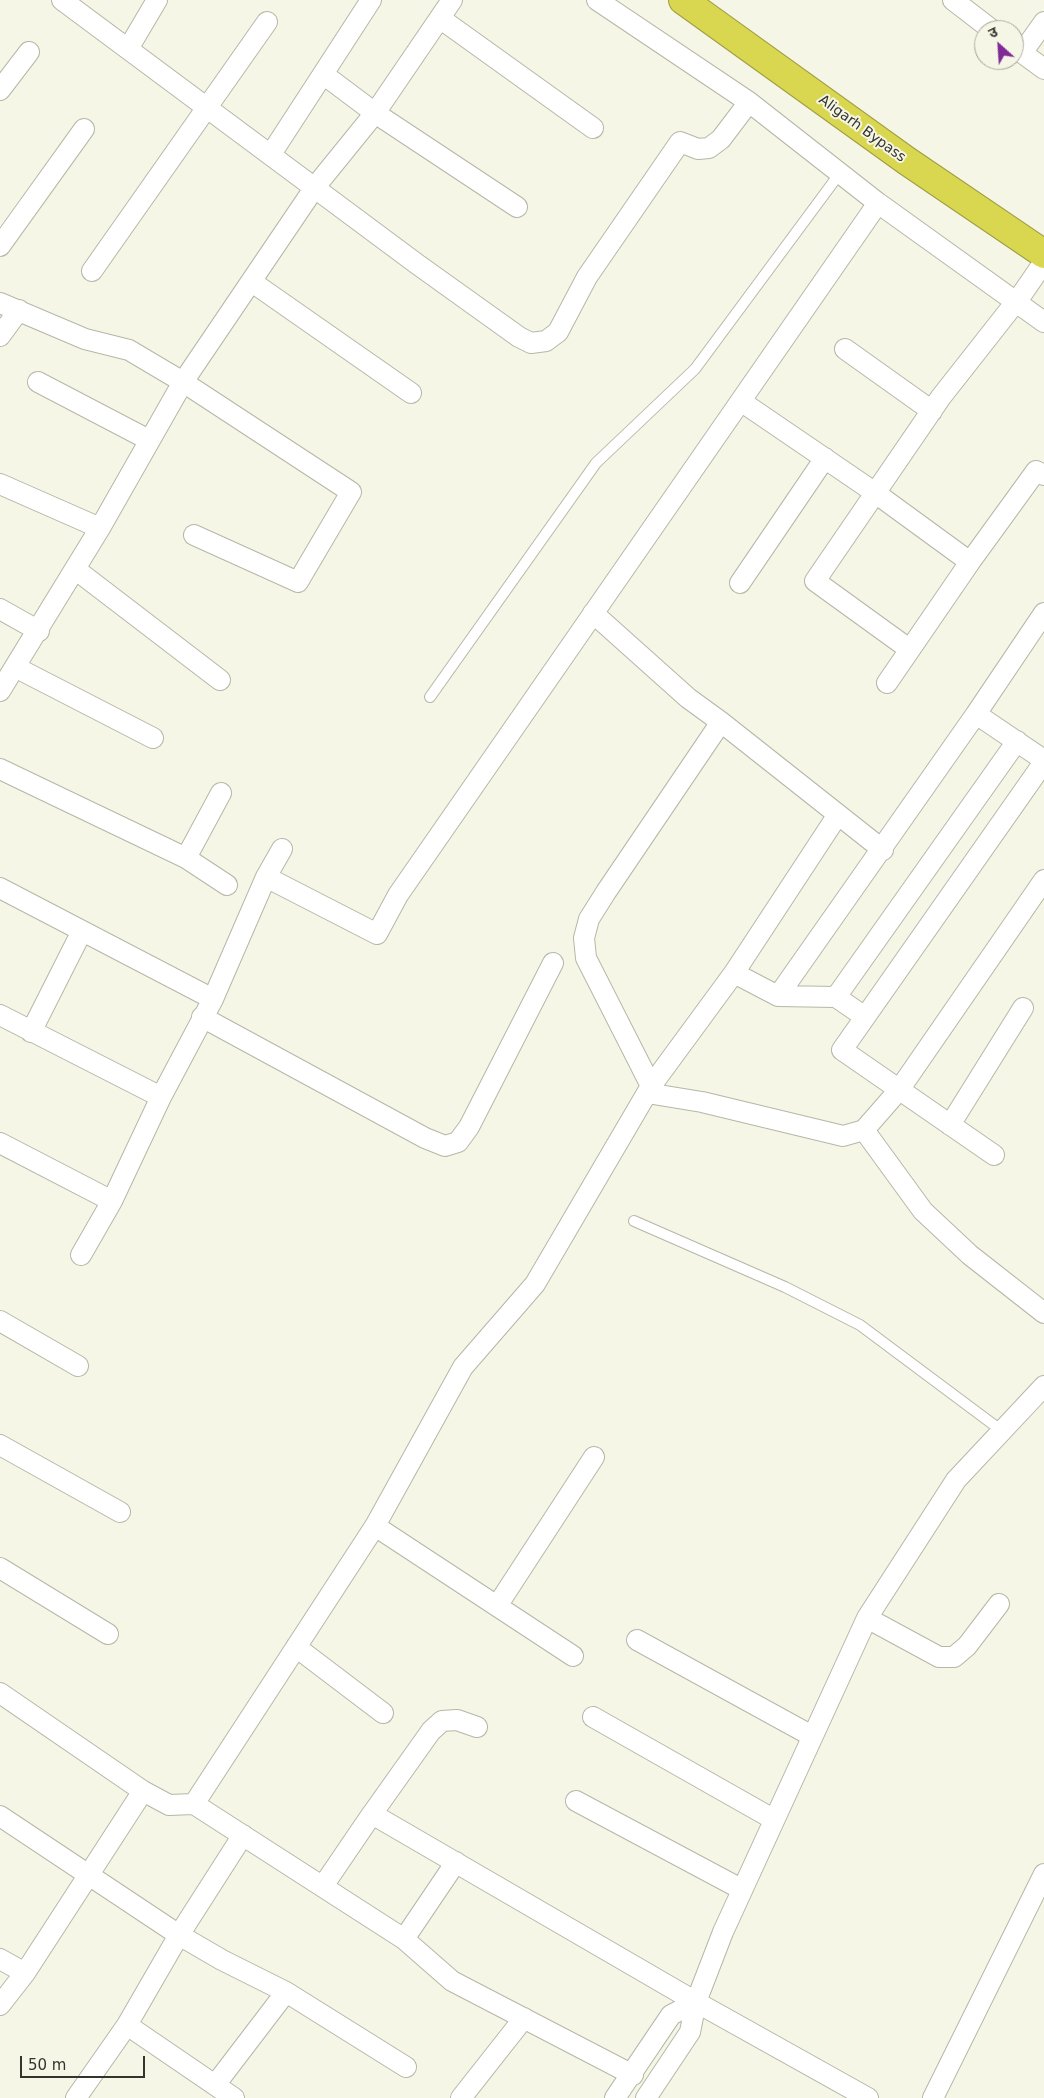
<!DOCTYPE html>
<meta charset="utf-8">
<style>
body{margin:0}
#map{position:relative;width:1044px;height:2098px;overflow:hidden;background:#f5f6e5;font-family:"DejaVu Sans","Noto Sans Devanagari",sans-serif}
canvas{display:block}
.north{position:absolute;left:974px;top:20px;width:50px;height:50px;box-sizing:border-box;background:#f5f6e5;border:1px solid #a8a89c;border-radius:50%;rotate:334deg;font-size:14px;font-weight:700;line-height:20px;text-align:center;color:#34342e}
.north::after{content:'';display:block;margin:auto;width:18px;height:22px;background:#812b99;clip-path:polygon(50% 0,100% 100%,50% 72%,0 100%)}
.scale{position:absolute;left:20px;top:2056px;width:125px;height:22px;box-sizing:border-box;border:2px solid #34342e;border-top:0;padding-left:6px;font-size:15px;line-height:18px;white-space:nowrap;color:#34342e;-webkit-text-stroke:4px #f5f6e5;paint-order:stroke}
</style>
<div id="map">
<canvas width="1044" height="2098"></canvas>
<div class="north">उ</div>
<div class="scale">50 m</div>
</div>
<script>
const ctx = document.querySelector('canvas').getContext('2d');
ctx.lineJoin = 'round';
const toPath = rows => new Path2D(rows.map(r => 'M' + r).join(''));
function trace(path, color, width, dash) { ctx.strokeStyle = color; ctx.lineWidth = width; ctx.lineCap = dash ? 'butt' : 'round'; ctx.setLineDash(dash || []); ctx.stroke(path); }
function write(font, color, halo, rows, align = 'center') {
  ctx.font = font + ' "DejaVu Sans",sans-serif'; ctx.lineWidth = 4; ctx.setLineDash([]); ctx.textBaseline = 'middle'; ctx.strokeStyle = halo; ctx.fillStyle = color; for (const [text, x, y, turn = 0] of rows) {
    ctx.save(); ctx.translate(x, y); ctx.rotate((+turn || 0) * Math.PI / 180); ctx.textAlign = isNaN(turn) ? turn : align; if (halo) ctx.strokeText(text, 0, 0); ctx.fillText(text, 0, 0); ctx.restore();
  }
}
const lane = toPath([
 [430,697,596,463,695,369,840,173],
 [634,1221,785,1287,860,1325,1002,1431]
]);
const street = toPath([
 [62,0,417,264,519,337,531,343,546,341,558,332,587,277,680,142,698,149,709,148,721,139,749,102],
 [597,0,749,102,878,203,1044,322],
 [953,0,992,30],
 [441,19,593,128],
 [1014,47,1044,69],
 [128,49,157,0],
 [1022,53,1044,22],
 [323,74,371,0],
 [0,90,29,52],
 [271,154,323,74,375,113,517,207],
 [0,246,84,129],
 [92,271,267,22],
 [252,282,411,393],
 [0,303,85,339,129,350,183,382,351,492,298,582,194,535],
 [0,336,19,310],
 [845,349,932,411],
 [38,382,149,440],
 [742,402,874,492,970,562],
 [0,484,100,528],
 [75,569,220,680],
 [740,583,825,458],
 [0,609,39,631],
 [593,613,688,698,721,722,883,850],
 [1044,613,976,714,1044,760],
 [909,649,815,581,941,397,1022,294,1044,262],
 [15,667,153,738],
 [887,683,970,562,1036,471,1044,475],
 [0,691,100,528,183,382,315,187,375,113,452,0],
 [0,769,186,858,227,885],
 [186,858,221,793],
 [266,877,377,934,398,895,878,203],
 [0,888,213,999],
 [734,973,778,996,836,997,865,1017],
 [778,996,976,714],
 [836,997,1017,741],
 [0,1015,161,1097],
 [202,1017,425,1138,445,1146,458,1142,469,1127,553,963],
 [31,1032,82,931],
 [651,1086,586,958,584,938,589,919,606,892,721,722],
 [647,1093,702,1102,843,1136,864,1130,899,1090,1044,880],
 [950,1125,1023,1008],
 [864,1130,923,1211,970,1255,1044,1313],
 [0,1143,112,1201,161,1097,213,999,266,877,282,849],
 [994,1155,842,1050,1044,762],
 [81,1255,112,1201],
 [0,1321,78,1366],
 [0,1445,120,1512],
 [375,1526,573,1656],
 [0,1568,108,1634],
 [497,1606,594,1457],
 [867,1618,939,1657,954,1657,967,1646,999,1604],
 [637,1640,812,1736],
 [296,1647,383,1713],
 [0,1693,143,1791,169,1805,194,1804,375,1526,463,1367,535,1284,651,1086,734,973,837,816],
 [593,1717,773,1819],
 [576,1801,741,1889],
 [194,1804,404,1939,456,1862],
 [372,1814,431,1731,442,1721,457,1720,477,1727],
 [0,1816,179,1935,222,1960,286,1992,406,2067],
 [323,1886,372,1814,696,2002,868,2098],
 [404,1939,452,1981,633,2075],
 [0,1959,25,1973,143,1791],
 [0,2005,25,1973],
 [127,2025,234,2098],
 [215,2085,286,1992],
 [76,2098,127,2025,179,1935,243,1835],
 [461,2098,524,2018],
 [615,2098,671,2015,696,2002],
 [646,2098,690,2032,696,2002,723,1932,867,1618,956,1480,1044,1386],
 [933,2098,1044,1874]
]);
const highway = toPath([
 [683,0,907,161,1044,254]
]);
trace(lane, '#b6b7a7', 12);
trace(street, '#b6b7a7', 22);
trace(highway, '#9f9d44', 30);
trace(lane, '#fff', 10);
trace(street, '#fff', 20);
trace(highway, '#d9d650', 28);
write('14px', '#34342e', '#f5f6e5', [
 ["Aligarh Bypass",862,129,36]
]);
</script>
